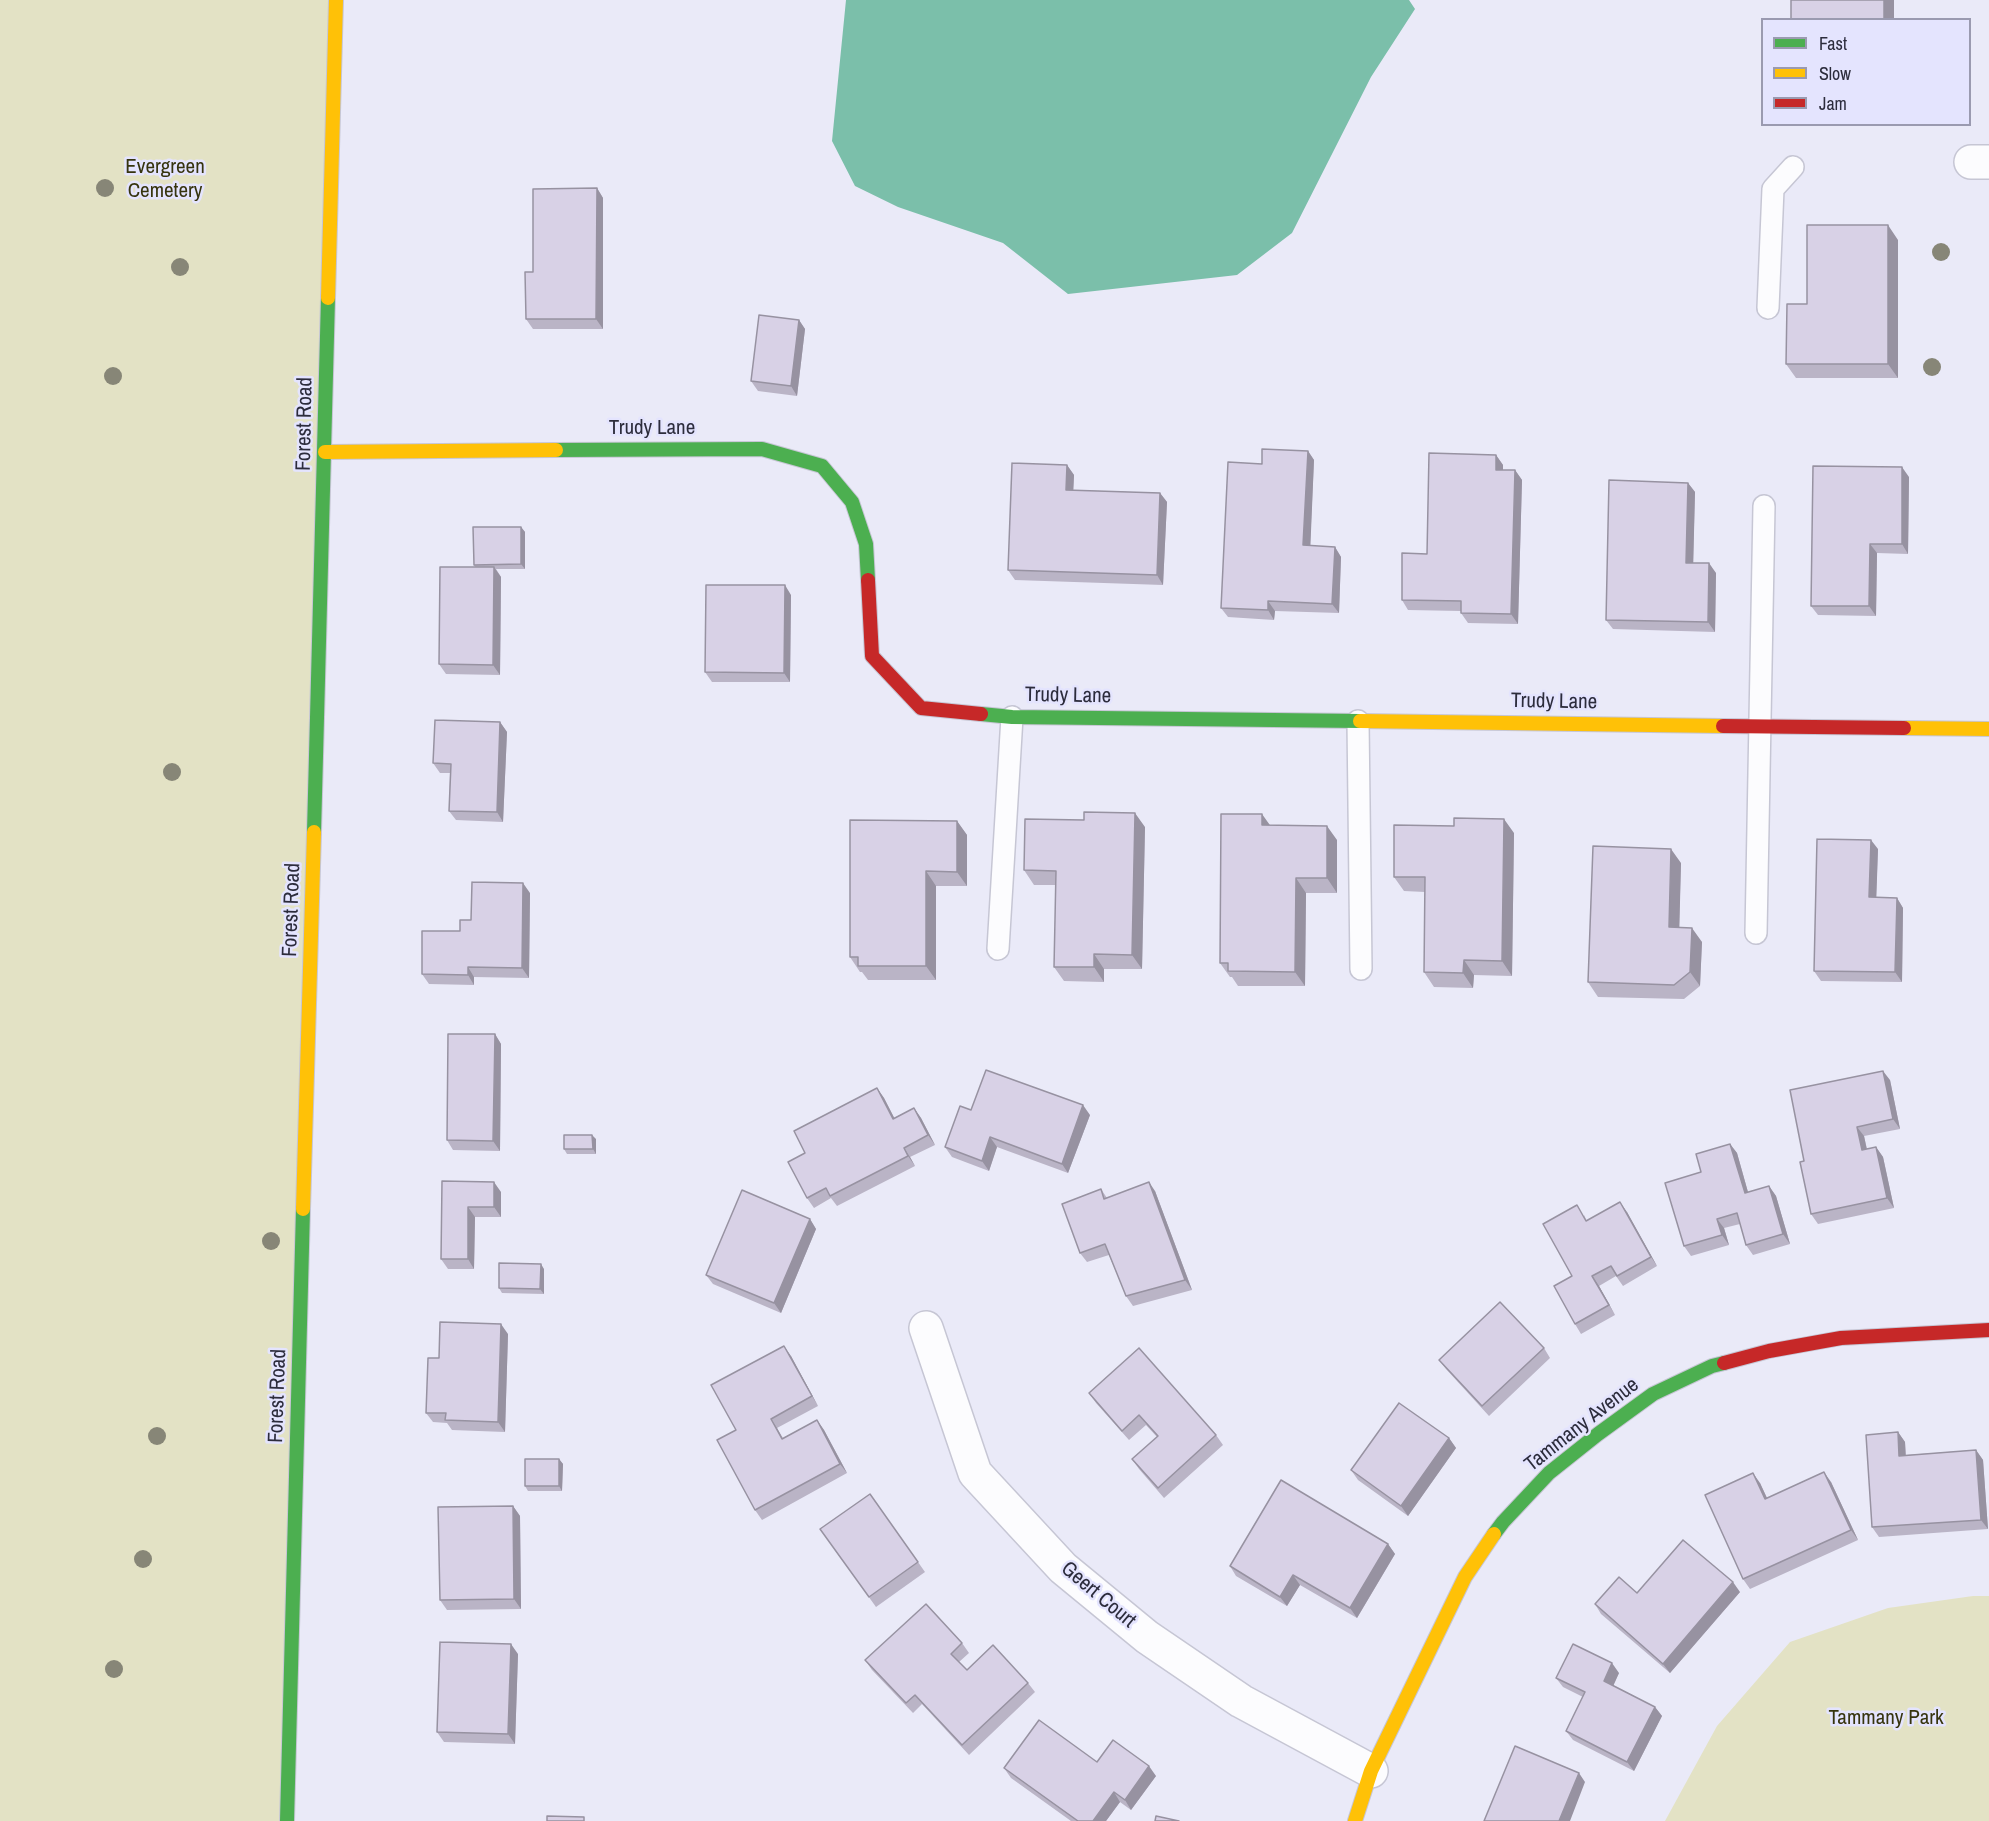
<!DOCTYPE html>
<style>
body{margin:0}
#map{position:relative;width:1989px;height:1821px;overflow:hidden;background:#eaeaf8;font-family:"Archivo Narrow",sans-serif}
canvas{display:block}
.legend{position:absolute;left:1761px;top:18px;width:210px;height:108px;box-sizing:border-box;background:#e4e4fe;border:2px solid #9a9ab0;margin:0;padding:8px 10px;list-style:none;font-size:18px;color:#2c2c3c}
.legend li{display:flex;align-items:center;gap:12px;height:30px}
.legend b{width:30px;border:2px solid #9a9ab0}
</style>
<div id="map">
<canvas width="1989" height="1821"></canvas>
<ul class="legend">
<li><b style="height:8px;background:#4caf50"></b>Fast</li>
<li><b style="height:8px;background:#ffc107"></b>Slow</li>
<li><b style="height:8px;background:#c62828"></b>Jam</li>
</ul>
</div>
<script>
const ctx = document.querySelector('canvas').getContext('2d');
ctx.lineJoin = 'round';
function fill(path, color) { ctx.fillStyle = color; ctx.fill(path, 'evenodd'); }
const toPath = rows => new Path2D(rows.map(r => 'M' + r).join(''));
function trace(path, color, width, dash) { ctx.strokeStyle = color; ctx.lineWidth = width; ctx.lineCap = dash ? 'butt' : 'round'; ctx.setLineDash(dash || []); ctx.stroke(path); }
function write(font, color, halo, rows, align = 'center') {
  ctx.font = font + ' "Archivo Narrow",sans-serif'; ctx.lineWidth = 5; ctx.setLineDash([]); ctx.textBaseline = 'middle'; ctx.strokeStyle = halo; ctx.fillStyle = color; for (const [text, x, y, turn = 0] of rows) {
    ctx.save(); ctx.translate(x, y); ctx.rotate((+turn || 0) * Math.PI / 180); ctx.textAlign = isNaN(turn) ? turn : align; if (halo) ctx.strokeText(text, 0, 0); ctx.fillText(text, 0, 0); ctx.restore();
  }
}
fill(toPath([
 [0,0,336,0,287,1821,0,1821],
 [1973,1596,1989,1596,1989,1821,1665,1821,1717,1726,1790,1642,1888,1608]
]), '#e3e2c5');
fill(toPath([
 [846,0,1409,0,1415,9,1371,77,1292,233,1237,275,1068,294,1003,243,898,207,855,186,832,141]
]), '#7bbfaa');
const lane = toPath([
 [1768,308,1773,189,1793,167],
 [1358,721,1361,969],
 [1756,933,1764,506],
 [998,949,1012,717]
]);
const street = toPath([
 [1971,162,1989,162],
 [926,1328,975,1473,1063,1568,1147,1637,1241,1701,1371,1771]
]);
const fast = toPath([
 [556,450,762,449,822,466,852,502,866,544,868,580],
 [981,714,1012,717,1360,721],
 [314,832,328,298],
 [1494,1534,1503,1522,1549,1473,1598,1434,1653,1394,1712,1366,1724,1363],
 [287,1821,303,1209]
]);
const slow = toPath([
 [328,298,336,0],
 [325,452,556,450],
 [1360,721,1723,726],
 [1904,728,1989,729],
 [303,1209,314,832],
 [1355,1821,1371,1771,1465,1577,1494,1534]
]);
const jam = toPath([
 [868,580,872,656,921,708,981,714],
 [1723,726,1904,728],
 [1724,1363,1769,1351,1841,1338,1989,1330]
]);
trace(lane, '#c6c6d4', 24);
trace(street, '#c6c6d4', 36);
trace(fast, '#c6c6d4', 16);
trace(slow, '#c6c6d4', 16);
trace(jam, '#c6c6d4', 16);
trace(lane, '#fcfcfe', 21);
trace(street, '#fcfcfe', 33);
trace(fast, '#4caf50', 14);
trace(slow, '#ffc107', 14);
trace(jam, '#c62828', 14);
ctx.fillStyle = '#878677';
for (const [x, y] of [
 [105,188],
 [1941,252],
 [180,267],
 [1932,367],
 [113,376],
 [172,772],
 [271,1241],
 [157,1436],
 [143,1559],
 [114,1669]
]) { ctx.beginPath(); ctx.arc(x, y, 9, 0, 2 * Math.PI); ctx.fill(); }
fill(toPath([
 [597,188,603,198,603,329,533,329,526,319],
 [1898,240,1898,378,1796,378,1786,364,1807,304],
 [799,320,805,329,797,396,758,391,751,381],
 [1308,451,1314,460,1310,546,1335,547,1341,557,1339,613,1275,611,1274,620,1228,617,1221,608,1262,464],
 [1496,455,1503,465,1503,470,1515,470,1522,480,1518,624,1468,623,1461,613,1461,611,1408,610,1402,600,1427,554],
 [1067,465,1074,475,1073,490,1160,493,1167,502,1163,585,1015,580,1008,570],
 [1909,477,1908,554,1877,553,1876,616,1818,615,1811,606],
 [1688,483,1695,492,1693,563,1716,573,1715,632,1613,629,1606,620],
 [521,527,525,532,525,569,496,569,501,577,500,675,446,674,439,664,475,567,474,565],
 [791,595,790,682,712,682,705,672],
 [500,722,507,732,503,822,456,820,449,811,450,773,440,773,433,763],
 [957,821,967,835,967,886,936,886,936,980,868,980,862,972,860,972,850,957],
 [1270,825,1337,840,1337,893,1306,893,1305,986,1238,986,1232,977,1230,977,1220,963],
 [1145,827,1142,969,1104,969,1104,982,1064,981,1054,967,1056,885,1034,885,1024,870],
 [1514,833,1512,976,1474,975,1473,988,1434,987,1424,972,1425,892,1404,891,1394,877],
 [1878,849,1876,897,1897,898,1903,908,1902,982,1821,981,1814,971],
 [1681,863,1679,927,1702,942,1700,986,1684,999,1598,997,1588,982],
 [530,893,529,978,474,977,474,985,429,984,422,974,471,920],
 [495,1034,501,1044,500,1151,453,1150,447,1140],
 [1890,1080,1900,1129,1864,1136,1867,1149,1876,1147,1883,1157,1894,1208,1818,1224,1811,1214,1804,1161],
 [877,1088,884,1098,894,1118,914,1108,921,1118,935,1145,910,1157,915,1166,837,1206,831,1198,814,1208,807,1198,805,1153],
 [971,1110,1090,1115,1068,1173,997,1147,989,1171,952,1157,945,1147],
 [596,1139,596,1154,567,1154,564,1149],
 [1730,1144,1737,1153,1748,1192,1769,1186,1776,1196,1790,1244,1753,1255,1746,1245,1740,1224,1724,1228,1729,1245,1691,1256,1684,1246,1701,1172],
 [442,1181,501,1192,501,1217,475,1217,474,1269,448,1269,441,1259],
 [1101,1189,1107,1198,1155,1191,1192,1290,1133,1306,1126,1296,1109,1255,1087,1262,1080,1253],
 [1627,1212,1657,1266,1623,1286,1616,1276,1599,1286,1615,1315,1581,1334,1575,1324,1572,1276,1584,1215,1587,1221],
 [810,1219,816,1229,781,1313,713,1284,706,1275],
 [544,1269,544,1294,502,1293,499,1288],
 [508,1334,505,1432,452,1430,447,1423,433,1422,426,1413,439,1358],
 [1544,1348,1550,1358,1489,1416,1446,1369,1439,1360],
 [791,1356,818,1406,777,1428,783,1438,817,1420,824,1430,847,1473,762,1520,755,1510,736,1430],
 [1089,1393,1216,1435,1223,1445,1164,1498,1139,1469,1132,1459,1157,1437,1146,1425,1129,1440,1096,1403],
 [1898,1432,1905,1442,1906,1455,1976,1450,1983,1460,1988,1529,1879,1537,1872,1527],
 [1449,1438,1456,1448,1408,1516,1358,1480,1351,1470],
 [559,1459,563,1464,562,1491,528,1491,525,1486],
 [1831,1482,1858,1540,1750,1589,1743,1579,1760,1483,1767,1498],
 [870,1494,925,1572,876,1607,820,1529],
 [513,1506,520,1516,521,1609,447,1610,440,1600],
 [1388,1544,1395,1554,1357,1618,1300,1585,1287,1606,1236,1576,1230,1566],
 [1740,1592,1670,1673,1601,1614,1595,1604,1637,1593],
 [962,1643,969,1653,959,1662,967,1670,1028,1683,1035,1692,969,1755,922,1704,913,1713,872,1670,865,1660],
 [518,1654,515,1744,444,1742,437,1732],
 [1619,1673,1613,1685,1655,1707,1662,1716,1634,1771,1573,1740,1566,1731,1583,1697,1563,1687,1556,1678],
 [1097,1762,1156,1776,1131,1810,1120,1802,1106,1821,1071,1821,1011,1778,1004,1768]
]), '#bab4c6');
fill(toPath([
 [1884,0,1894,0,1894,20,1884,20],
 [597,188,603,198,603,329,596,319],
 [1888,225,1898,240,1898,378,1888,364],
 [799,320,805,329,797,396,791,386],
 [1308,451,1314,460,1310,555,1303,545],
 [1496,455,1503,465,1503,480,1496,470],
 [1067,465,1074,475,1073,499,1066,490],
 [1902,467,1909,477,1908,554,1902,544],
 [1515,470,1522,480,1518,624,1511,614],
 [1688,483,1695,492,1693,573,1686,563],
 [1160,493,1167,502,1163,585,1157,575],
 [521,527,525,532,525,569,521,564],
 [1870,544,1877,553,1876,616,1869,606],
 [1335,547,1341,557,1339,613,1332,604],
 [1709,563,1716,573,1715,632,1708,622],
 [494,567,501,577,500,675,493,665],
 [785,585,791,595,790,682,784,673],
 [1268,601,1275,611,1274,620,1268,610],
 [500,722,507,732,503,822,497,812],
 [1135,813,1145,827,1142,969,1132,955],
 [1262,814,1272,828,1262,825],
 [1504,819,1514,833,1512,976,1502,961],
 [957,821,967,835,967,886,957,872],
 [1327,826,1337,840,1337,893,1327,878],
 [1871,840,1878,849,1876,907,1869,897],
 [1671,849,1681,863,1679,941,1669,927],
 [926,871,936,886,936,980,926,966],
 [1296,878,1306,893,1305,986,1295,972],
 [523,883,530,893,529,978,522,968],
 [1897,898,1903,908,1902,982,1895,972],
 [1692,928,1702,942,1700,986,1690,972],
 [1094,954,1104,969,1104,982,1094,967],
 [1464,960,1474,975,1473,988,1463,973],
 [468,967,474,977,474,985,468,975],
 [495,1034,501,1044,500,1151,493,1141],
 [1883,1071,1890,1080,1900,1129,1893,1119],
 [877,1088,884,1098,900,1129,893,1119],
 [1083,1105,1090,1115,1068,1173,1062,1164],
 [914,1108,921,1118,935,1145,928,1135],
 [1857,1127,1864,1136,1869,1160,1862,1150],
 [592,1135,596,1139,596,1154,593,1149],
 [990,1137,997,1147,989,1171,982,1161],
 [1730,1144,1737,1153,1751,1203,1745,1193],
 [1876,1147,1883,1157,1894,1208,1887,1198],
 [904,1148,910,1157,915,1166,908,1156],
 [494,1182,501,1192,501,1217,494,1207],
 [1149,1182,1155,1191,1192,1290,1185,1280],
 [1769,1186,1776,1196,1790,1244,1783,1234],
 [1620,1202,1627,1212,1657,1266,1651,1257],
 [468,1207,475,1217,474,1269,468,1259],
 [810,1219,816,1229,781,1313,774,1303],
 [1717,1219,1724,1228,1729,1245,1722,1235],
 [541,1264,544,1269,544,1294,540,1289],
 [1592,1276,1599,1286,1615,1315,1609,1305],
 [501,1324,508,1334,505,1432,498,1422],
 [784,1346,791,1356,818,1406,812,1396],
 [771,1419,777,1428,788,1449,782,1439],
 [817,1420,824,1430,847,1473,840,1464],
 [1898,1432,1905,1442,1906,1466,1899,1456],
 [1449,1438,1456,1448,1408,1516,1401,1506],
 [1976,1450,1983,1460,1988,1529,1981,1520],
 [559,1459,563,1464,562,1491,559,1486],
 [1824,1472,1831,1482,1858,1540,1851,1530],
 [1753,1473,1760,1483,1772,1509,1765,1499],
 [513,1506,520,1516,521,1609,514,1599],
 [1388,1544,1395,1554,1357,1618,1350,1608],
 [1293,1575,1300,1585,1287,1606,1280,1597],
 [1733,1582,1740,1592,1670,1673,1663,1664],
 [511,1644,518,1654,515,1744,508,1734],
 [1612,1663,1619,1673,1611,1691,1604,1681],
 [1655,1707,1662,1716,1634,1771,1627,1762],
 [1149,1766,1156,1776,1131,1810,1125,1800],
 [1579,1773,1585,1782,1570,1821,1559,1821],
 [1114,1792,1120,1802,1106,1821,1093,1821]
]), '#9792a1');
const building = toPath([
 [1791,0,1884,0,1884,20,1791,19,1791,0],
 [597,188,596,319,526,319,525,272,533,272,533,189,597,188],
 [1807,225,1888,225,1888,364,1786,364,1787,304,1807,304,1807,225],
 [759,315,799,320,791,386,751,381,759,315],
 [1262,449,1308,451,1303,545,1335,547,1332,604,1268,601,1268,610,1221,608,1228,462,1262,464,1262,449],
 [1429,453,1496,455,1496,470,1515,470,1511,614,1461,613,1461,601,1402,600,1402,553,1427,554,1429,453],
 [1012,463,1067,465,1066,490,1160,493,1157,575,1008,570,1012,463],
 [1813,466,1902,467,1902,544,1870,544,1869,606,1811,606,1813,466],
 [1609,480,1688,483,1686,563,1709,563,1708,622,1606,620,1609,480],
 [473,527,521,527,521,564,474,565,473,527],
 [440,567,494,567,493,665,439,664,440,567],
 [706,585,785,585,784,673,705,672,706,585],
 [435,720,500,722,497,812,449,811,451,764,433,763,435,720],
 [1084,812,1135,813,1132,955,1094,954,1094,967,1054,967,1056,871,1024,870,1025,819,1084,820,1084,812],
 [1221,814,1262,814,1262,825,1327,826,1327,878,1296,878,1295,972,1228,971,1228,963,1220,963,1221,814],
 [1454,818,1504,819,1502,961,1464,960,1463,973,1424,972,1425,877,1394,877,1394,825,1454,826,1454,818],
 [850,820,957,821,957,872,926,871,926,966,858,966,858,957,850,957,850,820],
 [1817,839,1871,840,1869,897,1897,898,1895,972,1814,971,1817,839],
 [1593,846,1671,849,1669,927,1692,928,1690,972,1674,985,1588,982,1593,846],
 [472,882,523,883,522,968,468,967,468,975,422,974,422,931,460,931,460,920,471,920,472,882],
 [448,1034,495,1034,493,1141,447,1140,448,1034],
 [986,1070,1083,1105,1062,1164,990,1137,982,1161,945,1147,960,1106,971,1110,986,1070],
 [1883,1071,1893,1119,1857,1127,1862,1150,1876,1147,1887,1198,1811,1214,1800,1162,1804,1161,1790,1090,1883,1071],
 [877,1088,893,1119,914,1108,928,1135,904,1148,908,1156,830,1196,826,1188,807,1198,788,1162,805,1153,794,1131,877,1088],
 [564,1135,592,1135,593,1149,564,1149,564,1135],
 [1730,1144,1745,1193,1769,1186,1783,1234,1746,1245,1737,1213,1717,1219,1722,1235,1684,1246,1665,1183,1701,1172,1696,1154,1730,1144],
 [442,1181,494,1182,494,1207,468,1207,468,1259,441,1259,442,1181],
 [1149,1182,1185,1280,1126,1296,1105,1244,1080,1253,1062,1204,1101,1189,1104,1199,1149,1182],
 [742,1190,810,1219,774,1303,706,1275,742,1190],
 [1620,1202,1651,1257,1617,1276,1611,1266,1592,1276,1609,1305,1575,1324,1554,1286,1572,1276,1543,1224,1577,1205,1586,1221,1620,1202],
 [499,1263,541,1264,540,1289,499,1288,499,1263],
 [1500,1302,1544,1348,1482,1406,1439,1360,1500,1302],
 [440,1322,501,1324,498,1422,445,1420,446,1413,426,1413,428,1358,439,1358,440,1322],
 [784,1346,812,1396,771,1419,782,1439,817,1420,840,1464,755,1510,717,1440,736,1430,711,1385,784,1346],
 [1139,1348,1216,1435,1158,1488,1132,1459,1158,1436,1139,1415,1122,1431,1089,1393,1139,1348],
 [1399,1403,1449,1438,1401,1506,1351,1470,1399,1403],
 [1898,1432,1899,1456,1976,1450,1981,1520,1872,1527,1866,1435,1898,1432],
 [525,1459,559,1459,559,1486,525,1486,525,1459],
 [1824,1472,1851,1530,1743,1579,1705,1495,1753,1473,1765,1499,1824,1472],
 [1281,1480,1388,1544,1350,1608,1293,1575,1280,1597,1230,1566,1281,1480],
 [870,1494,918,1562,869,1597,820,1529,870,1494],
 [513,1506,514,1599,440,1600,438,1507,513,1506],
 [1683,1540,1733,1582,1663,1664,1595,1604,1619,1577,1637,1593,1683,1540],
 [926,1604,962,1643,951,1654,967,1670,993,1645,1028,1683,962,1745,915,1695,906,1703,865,1660,926,1604],
 [440,1642,511,1644,508,1734,437,1732,440,1642],
 [1573,1644,1612,1663,1604,1681,1655,1707,1627,1762,1566,1731,1585,1692,1556,1678,1573,1644],
 [1039,1720,1097,1762,1113,1740,1149,1766,1125,1800,1114,1792,1093,1821,1078,1821,1004,1768,1039,1720],
 [1515,1746,1579,1773,1559,1821,1484,1821,1515,1746],
 [547,1816,584,1817,584,1821,547,1821,547,1816],
 [1156,1816,1179,1821,1155,1821,1156,1816]
]);
fill(building, '#d8d1e6');
trace(building, '#9792a1', 1.5);
write('21px', '#36340e', '#e4e4fe', [
 ["Evergreen",165,167],
 ["Cemetery",165,191],
 ["Tammany Park",1886,1718]
]);
write('21px', '#2c2c3c', '#e4e4fe', [
 ["Forest Road",305,424,-89],
 ["Trudy Lane",652,428],
 ["Trudy Lane",1068,696,1],
 ["Trudy Lane",1554,702,1],
 ["Forest Road",292,910,-88],
 ["Forest Road",278,1396,-88],
 ["Tammany Avenue",1582,1425,-38],
 ["Geert Court",1098,1595,40]
]);
</script>
